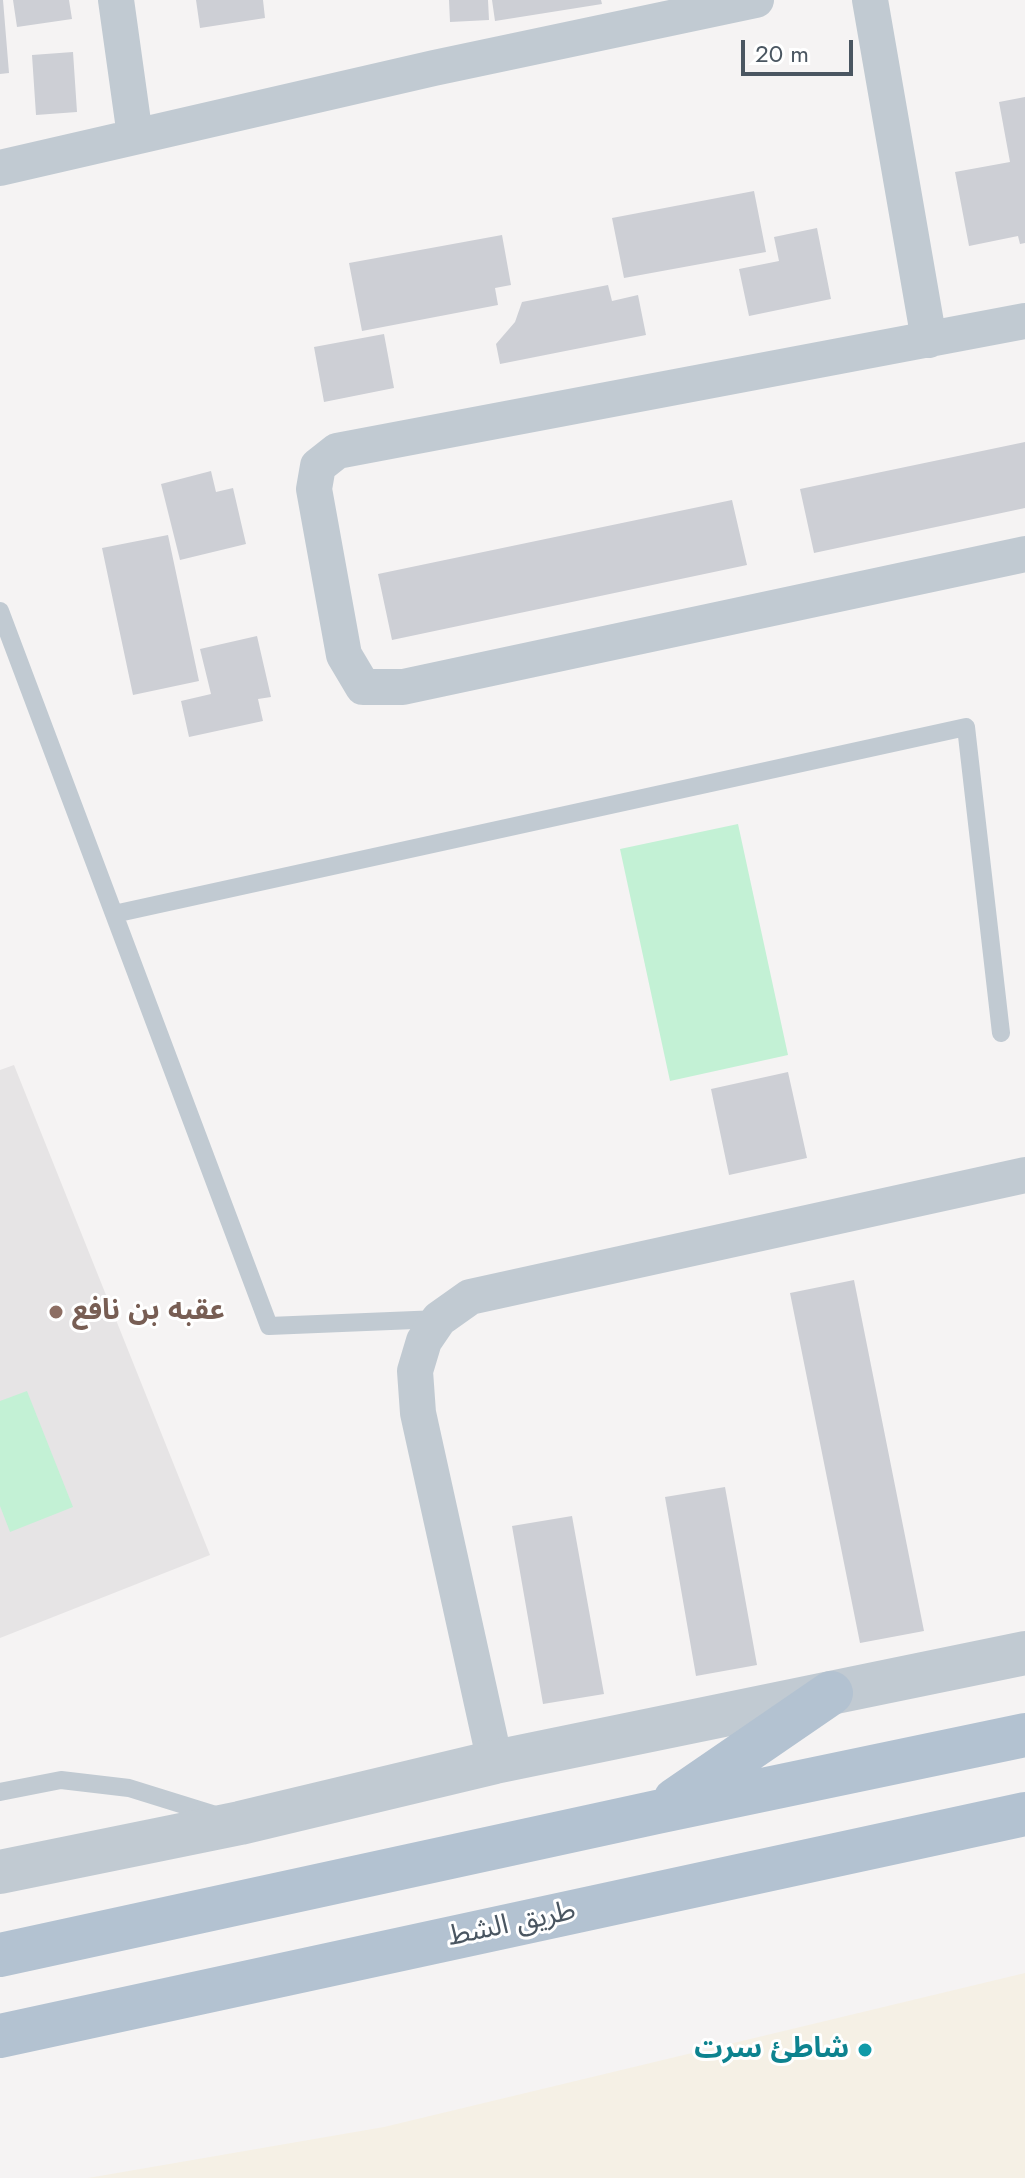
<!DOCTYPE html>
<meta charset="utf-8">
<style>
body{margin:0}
#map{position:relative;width:1025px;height:2178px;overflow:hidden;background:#f5f3f3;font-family:Jost,sans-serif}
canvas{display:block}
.scale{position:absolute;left:741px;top:40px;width:112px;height:36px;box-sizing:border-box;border:4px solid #4a5661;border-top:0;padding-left:10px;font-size:24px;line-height:28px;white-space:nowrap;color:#4a5661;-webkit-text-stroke:6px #fff;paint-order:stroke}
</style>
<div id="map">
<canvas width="1025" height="2178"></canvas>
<div class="scale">20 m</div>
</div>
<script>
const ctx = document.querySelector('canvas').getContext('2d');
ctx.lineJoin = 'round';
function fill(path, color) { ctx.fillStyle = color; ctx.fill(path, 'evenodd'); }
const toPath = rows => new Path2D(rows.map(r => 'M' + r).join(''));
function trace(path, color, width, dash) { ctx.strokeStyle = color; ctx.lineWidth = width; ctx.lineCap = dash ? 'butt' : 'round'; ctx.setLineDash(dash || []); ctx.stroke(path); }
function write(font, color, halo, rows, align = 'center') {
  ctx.font = font + ' Jost,"Noto Sans Arabic",sans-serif'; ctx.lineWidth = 6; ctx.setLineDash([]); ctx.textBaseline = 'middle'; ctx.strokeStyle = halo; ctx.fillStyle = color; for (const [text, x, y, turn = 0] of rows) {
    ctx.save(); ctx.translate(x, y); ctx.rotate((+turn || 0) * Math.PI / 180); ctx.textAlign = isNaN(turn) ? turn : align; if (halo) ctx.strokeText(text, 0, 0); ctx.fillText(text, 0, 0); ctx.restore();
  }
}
fill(toPath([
 [14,1065,210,1555,0,1638,0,1070]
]), '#e6e4e5');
fill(toPath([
 [738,824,788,1055,670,1081,620,849],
 [27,1391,73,1507,10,1532,0,1506,0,1401]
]), '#c3f1d5');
fill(toPath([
 [1025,1973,1025,2178,88,2178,384,2127]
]), '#f5f0e5');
fill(toPath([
 [0,0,3,0,9,73,0,74],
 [13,0,69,0,72,19,17,27],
 [196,0,263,0,265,18,200,28],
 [449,0,488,0,489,20,450,22],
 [492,0,601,0,602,4,495,21],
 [73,52,77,112,36,115,32,55],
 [1025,97,1025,243,1020,244,1018,236,969,246,955,172,1010,162,999,102],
 [754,191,766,252,624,278,612,218],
 [817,228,831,299,749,316,739,269,779,261,774,237],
 [502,235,511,285,495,288,498,305,362,331,349,263],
 [608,285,612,301,638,295,646,335,500,364,496,344,515,322,522,302],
 [384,334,394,388,324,402,314,347],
 [1025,442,1025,508,814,553,800,489],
 [211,471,216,492,233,488,246,544,180,560,161,484],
 [732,500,747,565,392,640,378,574],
 [168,535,199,681,133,695,102,548],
 [257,636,271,697,258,699,263,721,189,737,181,701,211,694,200,649],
 [788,1072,807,1158,729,1175,711,1089],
 [854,1280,924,1631,860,1643,790,1293],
 [725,1487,757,1665,696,1676,665,1497],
 [572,1516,604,1694,543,1704,512,1526]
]), '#cdcfd5');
trace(toPath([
 [0,611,269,1326,439,1319],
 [114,914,966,727,1001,1033],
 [0,1792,61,1780,129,1788,219,1816]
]), '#c1cad2', 18);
trace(toPath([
 [116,0,135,136],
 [870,0,929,340],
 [0,168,434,68,756,0],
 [1025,321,337,451,318,466,314,489,344,655,363,687,403,687,1025,554],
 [495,1762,418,1413,415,1371,424,1341,439,1319,470,1297,1025,1175]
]), '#c1cad2', 36);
trace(toPath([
 [0,1872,240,1823,495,1762,1025,1653]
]), '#c1cad2', 44);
trace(toPath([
 [675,1800,831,1693],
 [0,1955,657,1812,1025,1735],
 [0,2036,1025,1814]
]), '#b3c2d1', 44);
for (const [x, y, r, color] of [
 [56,1312,8,"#8d6e63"],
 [865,2050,8,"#0f9aa8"]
]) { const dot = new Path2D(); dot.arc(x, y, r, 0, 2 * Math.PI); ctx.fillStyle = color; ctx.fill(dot); trace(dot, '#fff', 3); }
write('bold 28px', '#785e54', '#fff', [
 ["عقبه بن نافع",72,1312]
], 'left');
write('28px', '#4a5661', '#fff', [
 ["طريق الشط",512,1925,-12]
]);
write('bold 28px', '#0d838f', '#fff', [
 ["شاطئ سرت",849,2050]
], 'right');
</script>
